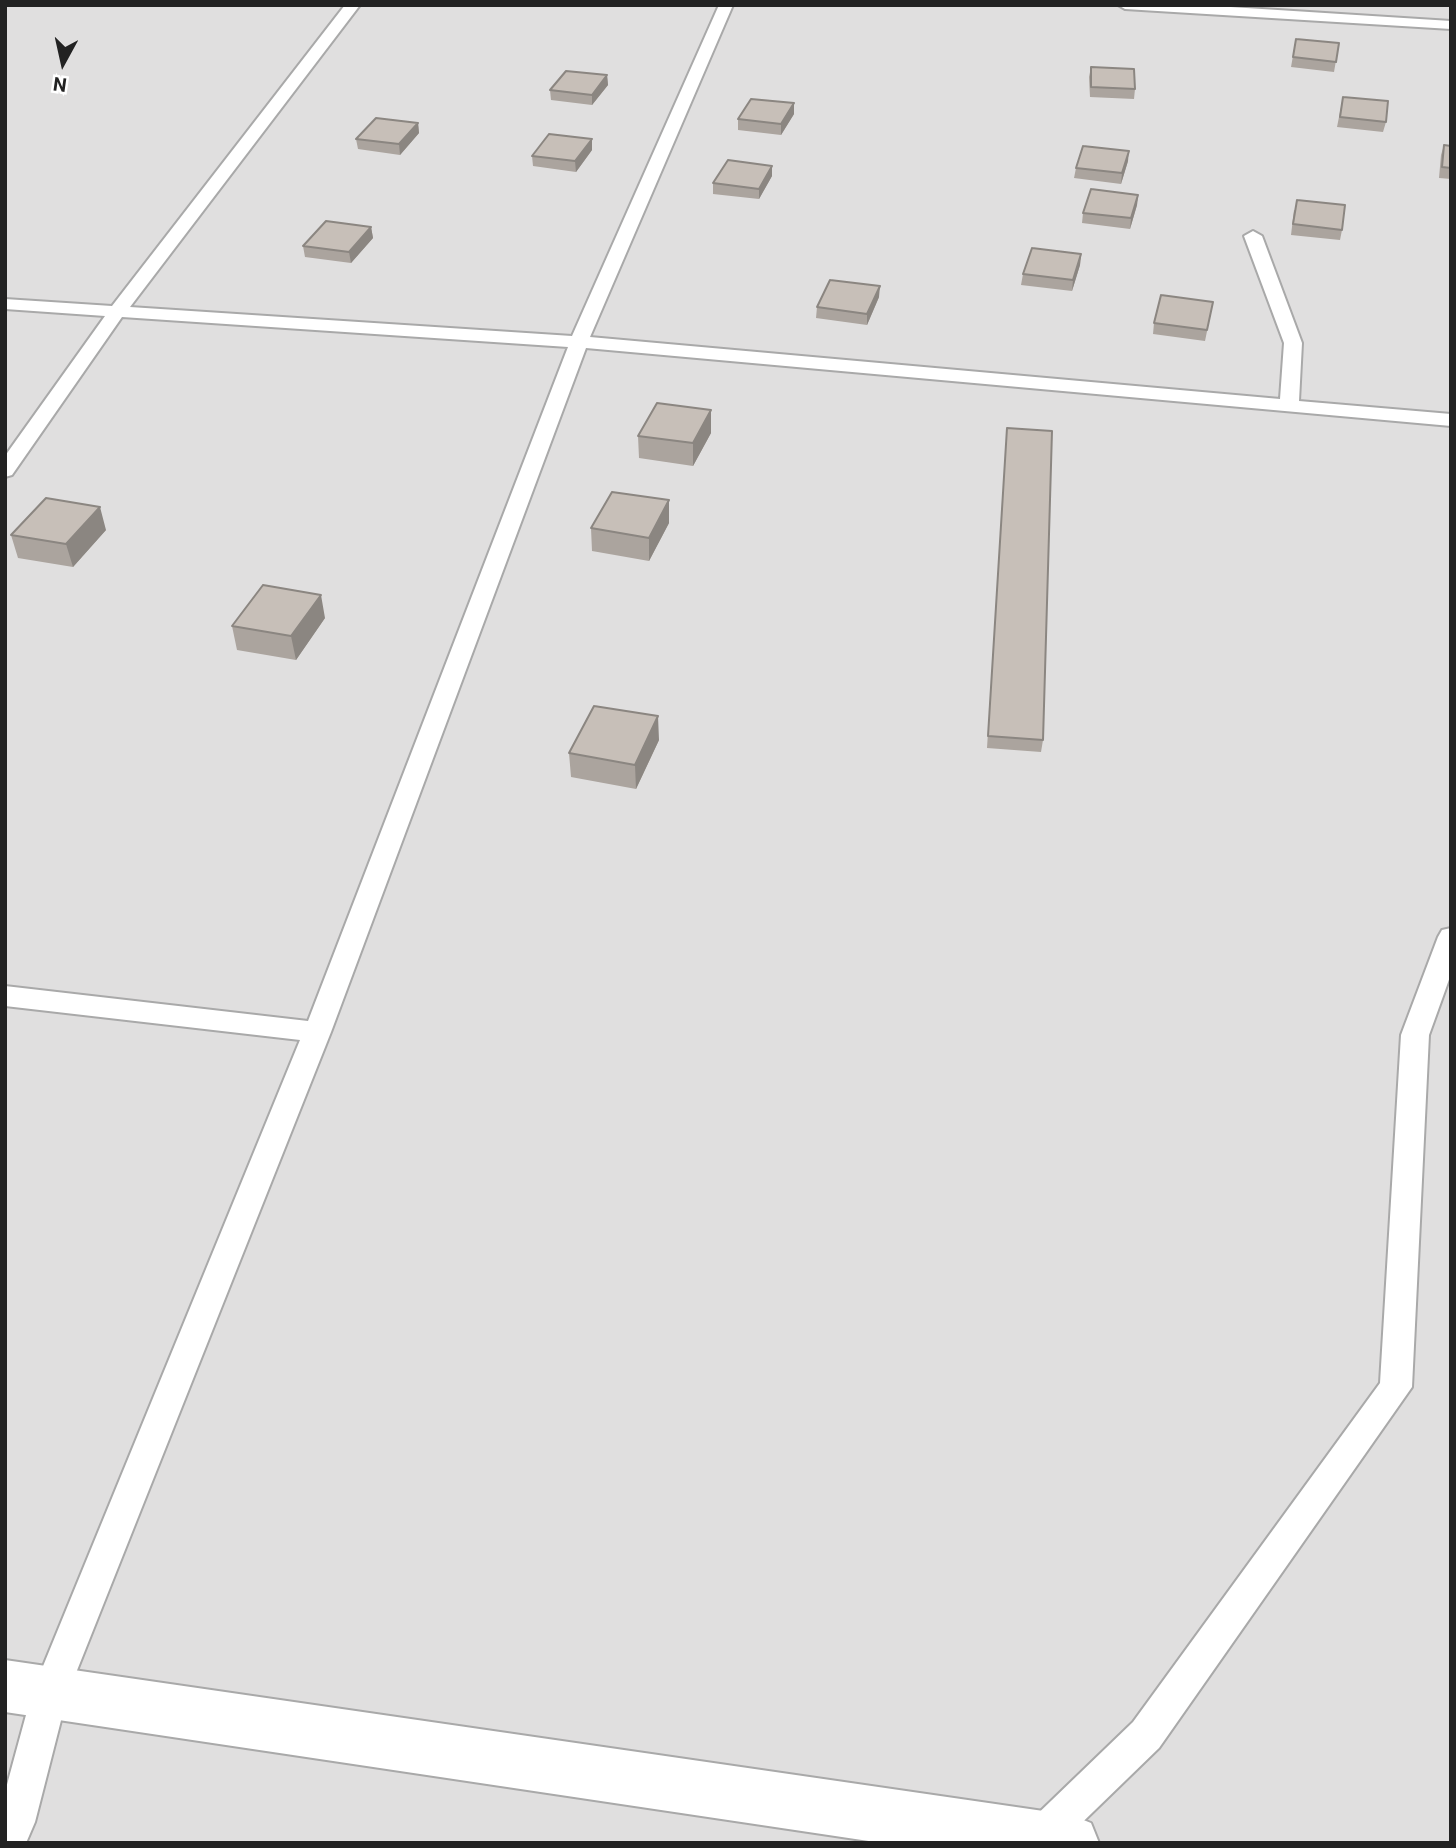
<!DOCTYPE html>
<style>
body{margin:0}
#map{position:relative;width:1456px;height:1848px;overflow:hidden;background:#f2efe9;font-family:Roboto,sans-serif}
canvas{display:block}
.frame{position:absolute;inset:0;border:7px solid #222;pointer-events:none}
.north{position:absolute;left:28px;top:28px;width:70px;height:70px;-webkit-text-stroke:5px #fff;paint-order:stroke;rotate:188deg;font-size:19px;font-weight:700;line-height:28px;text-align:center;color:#222}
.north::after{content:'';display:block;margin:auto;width:24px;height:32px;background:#222;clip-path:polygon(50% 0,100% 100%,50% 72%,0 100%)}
</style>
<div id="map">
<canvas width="1456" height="1848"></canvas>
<div class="frame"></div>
<div class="north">N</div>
</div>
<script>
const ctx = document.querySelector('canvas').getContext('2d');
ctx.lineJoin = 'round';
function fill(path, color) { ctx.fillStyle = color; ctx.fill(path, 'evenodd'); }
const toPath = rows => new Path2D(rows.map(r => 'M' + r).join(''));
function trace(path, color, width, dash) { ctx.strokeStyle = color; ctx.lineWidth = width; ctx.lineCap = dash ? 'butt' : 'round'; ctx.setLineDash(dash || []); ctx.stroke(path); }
fill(toPath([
 [5,5,1451,5,1451,1843,5,1843]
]), '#e0dfdf');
const service = toPath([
 [345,5,360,5,130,307,572,336,719,5,733,5,590,337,1280,399,1284,343,1244,236,1253,231,1262,236,1302,343,1299,401,1451,414,1451,426,586,348,331,1032,68,1693,35,1822,26,1843,5,1843,5,1792,32,1693,300,1040,5,1006,5,986,308,1021,568,347,122,317,12,475,5,477,5,456,105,316,5,309,5,299,112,306,345,5],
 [1118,5,1199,5,1451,21,1451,29,1125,9,1118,5],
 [1451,928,1451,974,1429,1035,1412,1387,1159,1748,1061,1843,1020,1843,1019,1839,1025,1826,1133,1722,1380,1383,1401,1035,1438,937,1442,930,1451,928]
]);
const minor = toPath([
 [5,1660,1071,1815,1091,1823,1099,1843,882,1843,5,1712,5,1660]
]);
trace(service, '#a9a9a9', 4);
trace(minor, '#a9a9a9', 4);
fill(service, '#fff');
fill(minor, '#fff');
fill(toPath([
 [1296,39,1339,43,1334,72,1291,67],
 [1091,67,1135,89,1134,99,1090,97,1089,77],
 [607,75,608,85,592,105,551,100,550,90],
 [1343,97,1386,122,1383,132,1337,127],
 [794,114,781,135,738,130,738,119],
 [418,123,419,133,400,155,358,149,356,139],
 [1444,145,1451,146,1451,179,1439,178,1441,155],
 [592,150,576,172,533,166,532,156],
 [1128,161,1121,184,1074,178,1076,168],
 [772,166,772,176,759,199,713,194,713,183],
 [1138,195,1137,205,1130,229,1082,223,1083,213],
 [1294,210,1342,230,1340,240,1291,235],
 [371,227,373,238,351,263,305,257,303,246],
 [1081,254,1080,265,1072,291,1021,285,1023,274],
 [879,297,867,325,816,318,817,307],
 [1213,302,1205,341,1153,334,1154,323],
 [1007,428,1043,740,1041,752,987,748],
 [711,433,693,466,639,458,638,436],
 [669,523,649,561,592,551,591,528],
 [106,530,73,567,18,558,11,535],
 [325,618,296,660,237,650,232,626],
 [659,740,636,789,571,777,569,753]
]), '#aba49e');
fill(toPath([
 [607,75,608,85,592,105,592,95],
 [794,103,794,114,781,135,781,124],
 [418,123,419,133,400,155,399,144],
 [592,139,592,150,576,172,575,161],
 [1129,151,1128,161,1121,184,1122,173],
 [772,166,772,176,759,199,759,189],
 [1138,195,1137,205,1130,229,1131,218],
 [371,227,373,238,351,263,349,252],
 [1081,254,1080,265,1072,291,1073,280],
 [880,286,879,297,867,325,867,314],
 [711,410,711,433,693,466,693,443],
 [669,500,669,523,649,561,649,538],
 [100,507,106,530,73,567,66,544],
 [321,595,325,618,296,660,291,636],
 [658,716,659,740,636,789,635,765]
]), '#8b8681');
const building = toPath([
 [1296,39,1339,43,1336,62,1293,57,1296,39],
 [1091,67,1134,69,1135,89,1091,87,1091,67],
 [566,71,607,75,592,95,550,90,566,71],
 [1343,97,1388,101,1386,122,1340,117,1343,97],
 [751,99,794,103,781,124,738,119,751,99],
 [376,118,418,123,399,144,356,139,376,118],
 [549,134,592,139,575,161,532,156,549,134],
 [1444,145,1451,146,1451,168,1442,167,1444,145],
 [1083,146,1129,151,1122,173,1076,168,1083,146],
 [728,160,772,166,759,189,713,183,728,160],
 [1091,189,1138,195,1131,218,1083,213,1091,189],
 [1297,200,1345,205,1342,230,1293,224,1297,200],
 [326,221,371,227,349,252,303,246,326,221],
 [1032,248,1081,254,1073,280,1023,274,1032,248],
 [830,280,880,286,867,314,817,307,830,280],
 [1161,295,1213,302,1207,330,1154,323,1161,295],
 [657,403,711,410,693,443,638,436,657,403],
 [1007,428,1052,431,1043,740,988,736,1007,428],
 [612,492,669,500,649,538,591,528,612,492],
 [46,498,100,507,66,544,11,535,46,498],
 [263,585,321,595,291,636,232,626,263,585],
 [594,706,658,716,635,765,569,753,594,706]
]);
fill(building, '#c7bfb8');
trace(building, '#8b8681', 2);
</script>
